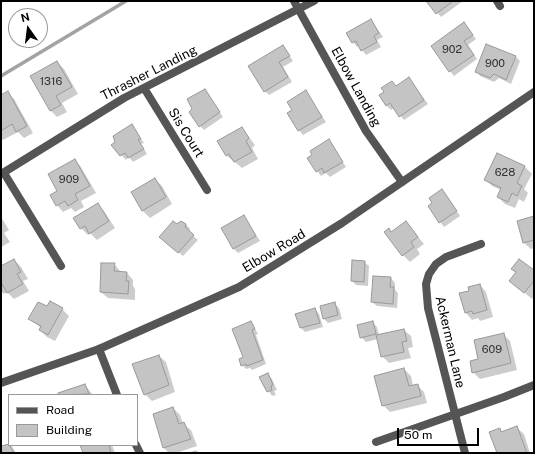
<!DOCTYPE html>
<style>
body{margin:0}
#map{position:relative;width:535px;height:454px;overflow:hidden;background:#fff;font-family:"Public Sans",sans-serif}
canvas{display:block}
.frame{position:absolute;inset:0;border:2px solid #000;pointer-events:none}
.legend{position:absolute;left:8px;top:394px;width:130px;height:52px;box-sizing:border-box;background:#fff;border:1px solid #999;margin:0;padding:5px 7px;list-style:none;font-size:12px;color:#000}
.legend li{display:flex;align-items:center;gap:8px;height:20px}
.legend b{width:20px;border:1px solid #999}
.north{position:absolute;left:8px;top:8px;width:40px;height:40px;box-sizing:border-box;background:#fff;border:1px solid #999;border-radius:50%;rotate:346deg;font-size:11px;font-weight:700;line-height:16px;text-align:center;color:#000}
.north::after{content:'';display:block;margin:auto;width:14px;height:18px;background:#000;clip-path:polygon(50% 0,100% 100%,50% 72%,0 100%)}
.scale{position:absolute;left:397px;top:428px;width:82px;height:18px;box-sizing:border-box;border:2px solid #000;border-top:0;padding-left:5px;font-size:12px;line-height:14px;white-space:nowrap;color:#000;-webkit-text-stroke:3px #fff;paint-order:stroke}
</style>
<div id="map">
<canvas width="535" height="454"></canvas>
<div class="frame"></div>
<ul class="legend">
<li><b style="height:5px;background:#555"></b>Road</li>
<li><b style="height:11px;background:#c4c4c4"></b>Building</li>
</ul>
<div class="north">N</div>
<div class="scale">50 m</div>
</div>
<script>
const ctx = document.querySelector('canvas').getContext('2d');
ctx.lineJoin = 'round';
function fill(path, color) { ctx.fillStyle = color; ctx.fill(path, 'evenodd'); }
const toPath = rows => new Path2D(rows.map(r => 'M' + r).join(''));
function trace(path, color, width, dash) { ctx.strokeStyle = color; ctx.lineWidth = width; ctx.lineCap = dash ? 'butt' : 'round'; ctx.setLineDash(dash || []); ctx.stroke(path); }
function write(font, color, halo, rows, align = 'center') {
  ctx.font = font + ' "Public Sans",sans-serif'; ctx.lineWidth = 3; ctx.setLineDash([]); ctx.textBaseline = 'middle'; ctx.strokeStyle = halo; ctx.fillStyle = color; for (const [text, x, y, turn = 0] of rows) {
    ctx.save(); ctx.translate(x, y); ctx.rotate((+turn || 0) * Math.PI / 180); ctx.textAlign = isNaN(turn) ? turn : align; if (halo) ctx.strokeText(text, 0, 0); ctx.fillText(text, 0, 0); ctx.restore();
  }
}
fill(toPath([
 [428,1,463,1,441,17],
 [371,20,383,37,377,40,381,47,366,55,359,46,357,47,353,42],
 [464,24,476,39,468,45,477,59,454,76,450,71],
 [487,45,516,57,520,61,511,84,499,78,494,82,480,76,476,71],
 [283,46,293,61,283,67,292,82,269,95,265,91],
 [57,62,64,69,78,94,62,103,67,112,57,117,50,110],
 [409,79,428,104,404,120,394,108,391,110,387,106,380,96],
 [205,91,223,117,204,130,200,126],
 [306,92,326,122,303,135,299,130,294,110],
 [7,93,14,99,33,133,24,138,18,132,3,140,1,138,1,96],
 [131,125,144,143,141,144,147,154,133,162,129,157,126,160,112,145],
 [242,128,255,145,252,148,258,159,242,168,227,156,219,142],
 [329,141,346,167,330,177,326,173,321,176,317,171],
 [498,154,525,167,532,174,524,189,528,193,524,202,519,199,515,208,505,204,498,197,501,190,492,186,486,180],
 [75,160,81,167,96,193,81,201,84,207,75,212,71,208,63,212,57,205,58,191],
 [155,179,162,186,172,204,150,218,143,211,132,192],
 [446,195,460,216,444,227,429,207],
 [97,204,104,211,115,228,97,240,90,233,88,235,81,228],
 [244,216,260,241,238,253,233,248],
 [1,217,9,230,4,233,10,242,1,247],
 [534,217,534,248,531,249,524,243],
 [406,222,424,244,417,249,420,254,410,262,403,255,389,230,392,233],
 [186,224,190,229,189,232,198,240,183,256,165,241,177,225],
 [14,260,21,267,28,279,23,281,29,291,14,299,7,292,4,294,1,291,1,267],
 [364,262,369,266,368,286,356,285,352,281],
 [102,264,114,264,121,272,127,273,133,280,133,286,135,289,135,300,108,298,101,292],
 [512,269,534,272,534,296,532,299,510,281,516,273],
 [391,278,395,283,395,290,398,293,397,308,377,306,372,302],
 [480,285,486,292,493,317,480,321,478,318,472,320,466,313,470,291],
 [334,303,339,308,342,319,328,323,324,319],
 [47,308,62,309,69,316,55,341,47,337,40,330,41,328,30,319],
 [315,309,319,314,323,327,305,332,301,328,297,315],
 [251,322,258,334,256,335,266,364,252,370,250,368,246,369,242,365],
 [372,322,377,327,379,335,404,330,411,336,413,347,408,348,411,358,389,363,382,356,378,339,366,342,361,337],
 [503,334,510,341,517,370,480,379,473,372,480,360],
 [159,356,166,362,175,392,152,401,145,394],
 [404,369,411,376,413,386,417,385,424,392,427,403,390,412,383,405],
 [268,374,272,379,277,390,274,391,276,395,272,396,260,377],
 [85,385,93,395,59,395,59,394],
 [173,408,180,415,183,424,191,430,197,446,176,453,169,453,164,448,154,415],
 [517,428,524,434,530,453,498,453,500,429,503,433],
 [11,445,16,453,1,453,1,447],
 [81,445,112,445,115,453,84,453],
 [196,450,199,453,188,453]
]), '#0003');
trace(toPath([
 [1,76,126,1]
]), '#a3a3a3', 3.5);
const building = toPath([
 [426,1,453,1,436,14,426,1],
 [371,19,379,33,374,36,377,42,361,51,356,41,352,43,346,33,371,19],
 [464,22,473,35,464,41,474,55,449,72,431,46,464,22],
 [486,44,516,56,506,80,494,74,490,78,475,72,486,44],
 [283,45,290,56,279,62,288,77,264,92,248,66,283,45],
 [57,61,72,87,56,96,61,105,50,111,30,76,57,61],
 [409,77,424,100,399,117,390,103,386,106,379,95,384,92,381,88,392,81,396,86,409,77],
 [205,89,220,112,199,127,189,112,192,109,187,99,205,89],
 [306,90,322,117,298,131,287,113,292,110,287,102,306,90],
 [8,91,27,126,16,132,12,124,1,131,1,95,8,91],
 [132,124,141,139,138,140,144,149,128,158,125,153,120,156,111,145,115,142,113,136,132,124],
 [242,127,249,138,246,141,252,152,234,162,229,154,226,156,217,141,242,127],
 [329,139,343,162,324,173,322,168,316,172,307,158,312,155,310,151,329,139],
 [497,153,525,166,517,183,522,186,517,196,512,193,508,202,497,197,501,188,484,180,497,153],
 [75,159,90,186,75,194,78,200,68,206,65,201,56,206,50,195,57,191,48,174,75,159],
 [155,178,166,197,142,211,131,192,155,178],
 [442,189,457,211,439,223,428,206,432,203,429,198,442,189],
 [98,203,109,221,89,234,85,226,80,229,73,218,98,203],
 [244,215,256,236,233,249,221,228,244,215],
 [534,216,534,240,523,243,517,221,534,216],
 [173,221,177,224,181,221,186,224,185,227,194,235,178,253,159,237,173,221],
 [406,221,418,237,411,242,414,247,402,256,384,232,389,228,391,232,406,221],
 [14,259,21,272,17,274,23,284,7,293,2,284,1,285,1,266,14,259],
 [519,259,534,270,534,281,524,293,509,281,516,272,511,269,519,259],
 [352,260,365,261,364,282,351,281,352,260],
 [101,263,115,263,114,271,127,272,126,281,129,281,128,294,100,292,101,263],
 [373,276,391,277,390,287,394,287,393,304,371,302,373,276],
 [480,284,487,310,473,314,472,311,465,313,459,293,469,291,468,287,480,284],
 [50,301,63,308,48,335,39,330,41,326,28,319,38,302,47,306,50,301],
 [335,302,338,315,323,319,320,306,335,302],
 [315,308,320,323,300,328,295,314,315,308],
 [251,321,255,329,252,330,263,360,247,366,246,364,241,366,239,359,243,357,232,329,251,321],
 [373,321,376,334,360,338,357,325,373,321],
 [404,329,407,341,402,342,404,352,381,357,376,335,404,329],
 [504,333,511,363,472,373,470,361,478,359,474,340,504,333],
 [159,355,169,385,144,395,132,364,159,355],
 [404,368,409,386,418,384,421,396,382,406,374,376,404,368],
 [268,373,273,385,271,386,272,390,267,392,259,377,268,373],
 [85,384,89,394,58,395,58,393,85,384],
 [173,407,179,424,184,422,191,439,163,448,153,414,173,407],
 [517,426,527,453,497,453,489,432,500,428,501,432,517,426],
 [9,444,14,453,1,453,1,446,9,444],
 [80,445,109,445,111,453,83,453,80,445]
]);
fill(building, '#c4c4c4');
trace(building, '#999', 1);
trace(toPath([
 [294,1,366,131,402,182],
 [497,1,500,6],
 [144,88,207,190],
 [4,173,61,266],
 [1,174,124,98,314,1],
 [99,349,117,395],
 [376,442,504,397,534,385],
 [136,445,140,453],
 [465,453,428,308,426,284,429,274,436,264,446,257,481,244]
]), '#555', 8);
trace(toPath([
 [1,383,99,349,239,287,342,223,534,92]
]), '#555', 8);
write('11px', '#313131', null, [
 ["902",452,50],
 ["900",495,64],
 ["1316",51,82],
 ["628",505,173],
 ["909",69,180],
 ["609",492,350]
]);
write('13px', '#000', '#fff', [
 ["Thrasher Landing",149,73,-27],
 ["Elbow Landing",356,87,61],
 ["Sis Court",186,133,58],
 ["Elbow Road",274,251,-31],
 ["Ackerman Lane",450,342,77]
]);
</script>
